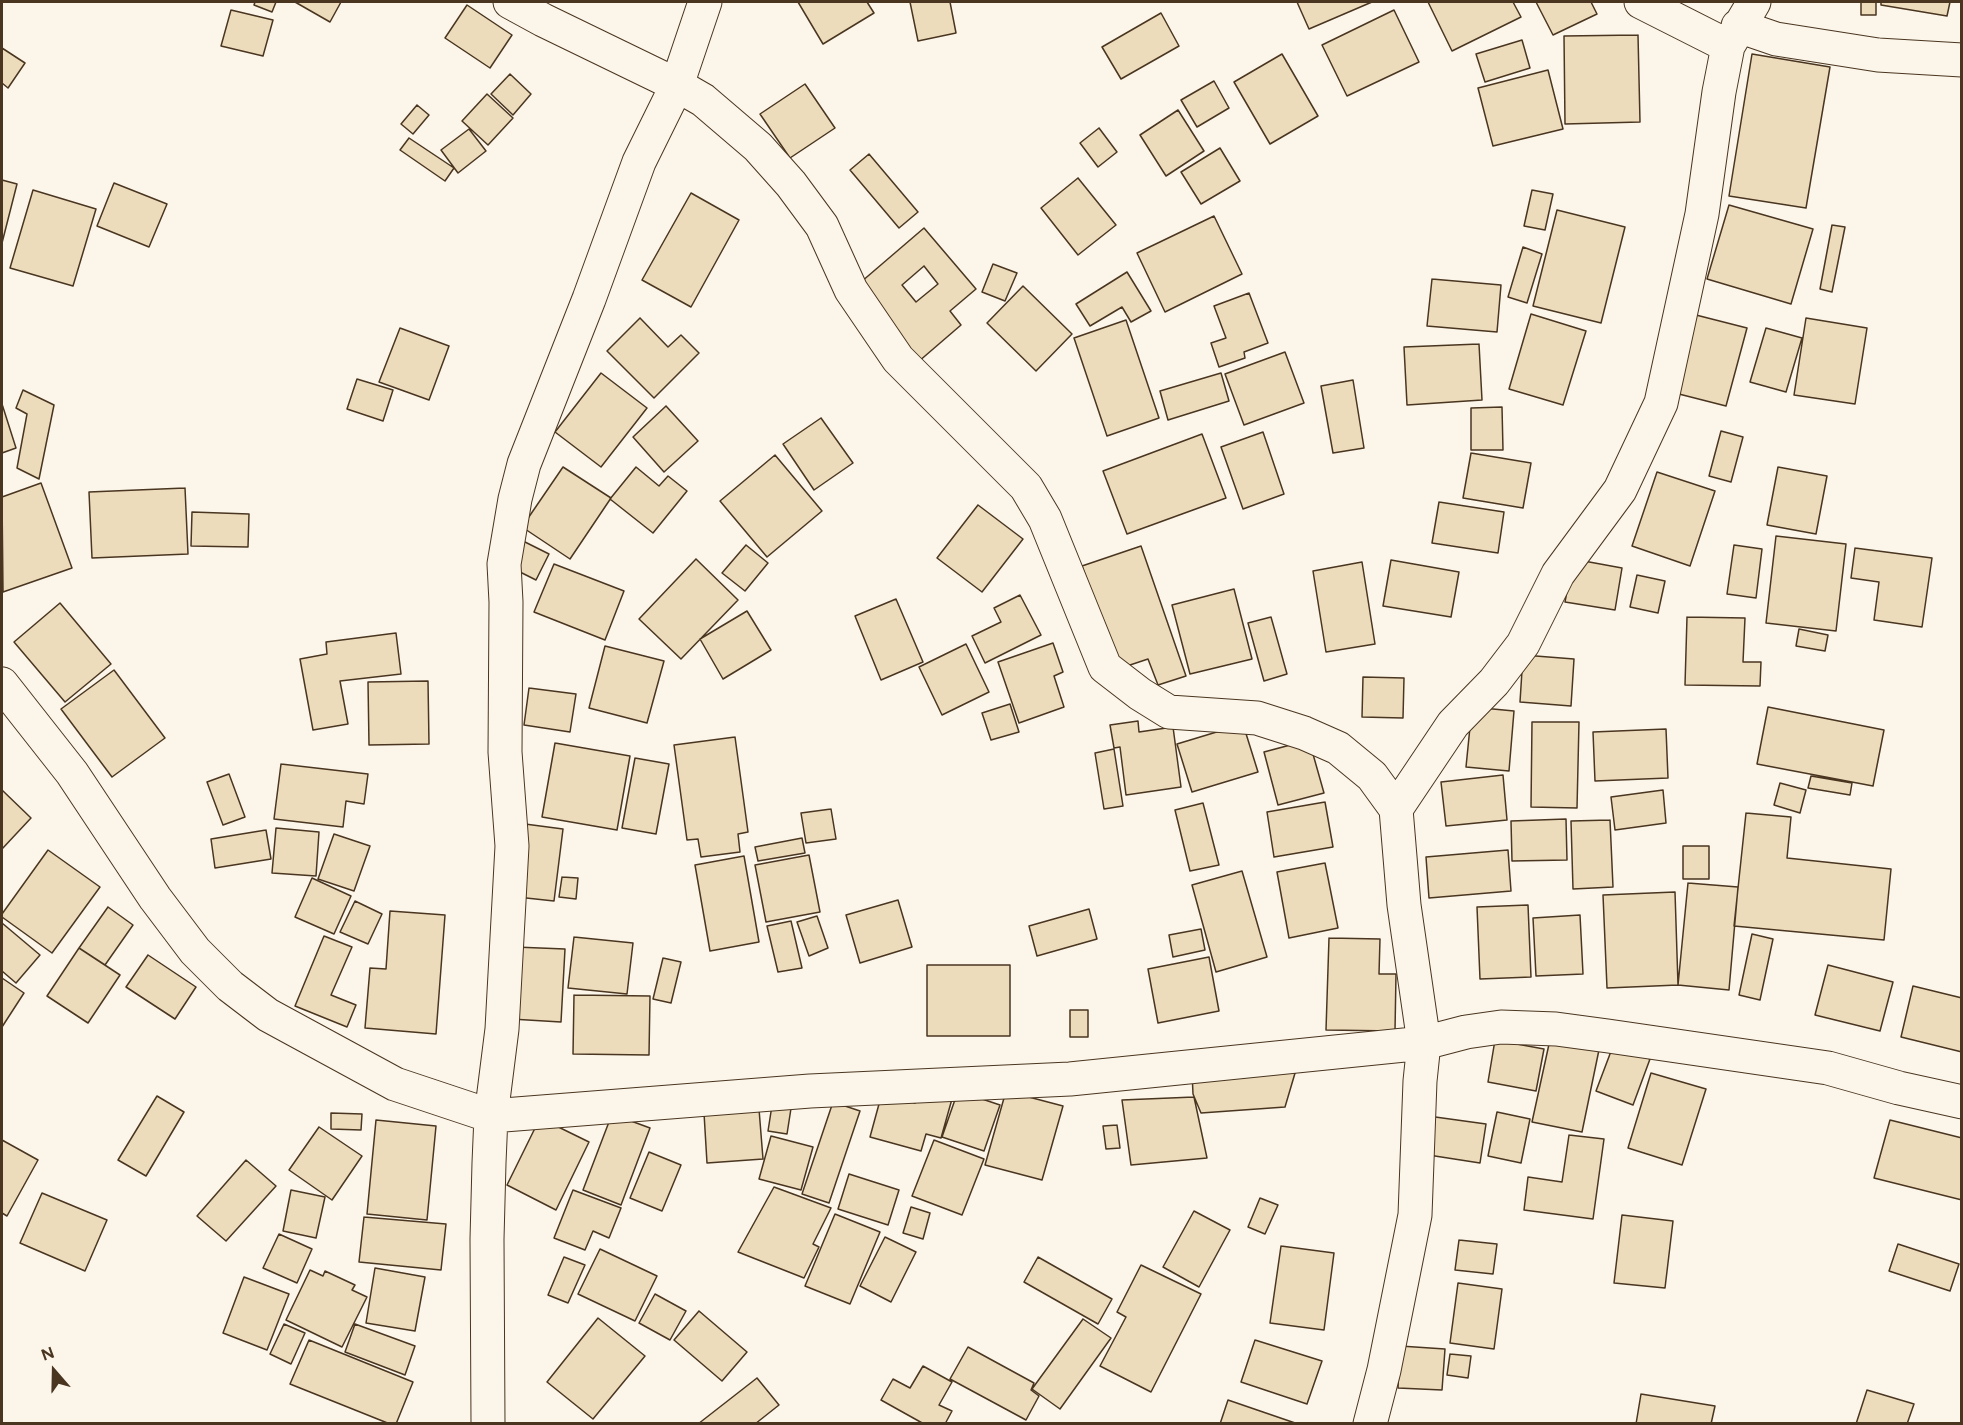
<!DOCTYPE html>
<style>
body{margin:0}
#map{position:relative;width:1963px;height:1425px;overflow:hidden;background:#fbf6e9;font-family:Figtree,sans-serif}
canvas{display:block}
.frame{position:absolute;inset:0;border:3px solid #4a3520;pointer-events:none}
.north{position:absolute;left:24px;top:1341px;width:60px;height:60px;-webkit-text-stroke:4px #fbf6e9;paint-order:stroke;rotate:340deg;font-size:16px;font-weight:700;line-height:24px;text-align:center;color:#4a3520}
.north::after{content:'';display:block;margin:auto;width:21px;height:27px;background:#4a3520;clip-path:polygon(50% 0,100% 100%,50% 72%,0 100%)}
</style>
<div id="map">
<canvas width="1963" height="1425"></canvas>
<div class="frame"></div>
<div class="north">N</div>
</div>
<script>
const ctx = document.querySelector('canvas').getContext('2d');
ctx.lineJoin = 'round';
function fill(path, color) { ctx.fillStyle = color; ctx.fill(path, 'evenodd'); }
const toPath = rows => new Path2D(rows.map(r => 'M' + r).join(''));
function trace(path, color, width, dash) { ctx.strokeStyle = color; ctx.lineWidth = width; ctx.lineCap = dash ? 'butt' : 'round'; ctx.setLineDash(dash || []); ctx.stroke(path); }
const building = toPath([
 [255,2,276,2,272,12,254,5,255,2],
 [295,2,341,2,330,22,295,2],
 [798,2,867,2,874,13,823,44,798,2],
 [910,2,950,2,956,33,918,41,910,2],
 [1297,2,1372,2,1309,29,1297,2],
 [1428,2,1513,2,1521,17,1452,51,1428,2],
 [1536,2,1591,2,1597,14,1553,35,1536,2],
 [1861,2,1876,2,1876,15,1861,15,1861,2],
 [1881,2,1950,2,1947,16,1881,5,1881,2],
 [467,5,512,35,490,68,445,38,467,5],
 [231,10,273,20,263,56,221,46,231,10],
 [1394,10,1419,62,1347,96,1322,45,1394,10],
 [1161,13,1179,46,1121,79,1102,47,1161,13],
 [1638,35,1640,122,1565,124,1564,36,1638,35],
 [1522,40,1530,68,1485,82,1476,54,1522,40],
 [2,48,25,63,8,88,2,83,2,48],
 [1282,54,1318,116,1270,144,1234,82,1282,54],
 [1752,54,1830,67,1806,208,1729,196,1752,54],
 [1548,70,1563,129,1493,146,1478,88,1548,70],
 [510,74,531,94,513,115,491,94,510,74],
 [1214,81,1229,108,1197,127,1181,100,1214,81],
 [805,84,835,128,790,158,760,114,805,84],
 [487,94,513,118,488,145,462,121,487,94],
 [417,105,429,115,413,134,401,124,417,105],
 [1178,110,1204,151,1166,176,1140,135,1178,110],
 [1099,128,1117,152,1098,167,1080,143,1099,128],
 [469,129,486,151,458,173,441,150,469,129],
 [409,138,454,168,445,181,400,150,409,138],
 [1220,148,1240,181,1201,204,1181,172,1220,148],
 [869,154,918,212,899,228,850,170,869,154],
 [1078,178,1116,225,1078,255,1041,208,1078,178],
 [2,180,17,184,2,243,2,180],
 [114,183,167,204,149,247,97,226,114,183],
 [33,190,96,209,73,286,10,268,33,190],
 [1532,190,1553,194,1545,230,1524,226,1532,190],
 [691,193,739,220,691,307,642,280,691,193],
 [1729,205,1813,229,1791,304,1707,279,1729,205],
 [1557,210,1625,227,1601,323,1533,306,1557,210],
 [1214,216,1242,274,1165,312,1137,253,1214,216],
 [1832,225,1845,227,1832,292,1820,289,1832,225],
 [924,228,976,289,950,311,961,325,918,362,854,288,924,228],
 [924,266,938,284,916,302,902,285,924,266],
 [1523,247,1542,254,1527,303,1508,297,1523,247],
 [993,264,1017,273,1005,301,982,292,993,264],
 [1127,272,1151,311,1131,322,1122,307,1090,326,1076,304,1127,272],
 [1432,279,1501,285,1497,332,1427,326,1432,279],
 [1023,286,1072,334,1036,371,987,323,1023,286],
 [1249,293,1268,343,1244,352,1245,358,1219,367,1211,343,1226,338,1214,306,1249,293],
 [1531,314,1586,331,1563,405,1509,389,1531,314],
 [1696,315,1747,328,1726,406,1675,393,1696,315],
 [640,318,668,347,681,335,699,353,654,398,607,351,640,318],
 [1806,318,1867,328,1855,404,1794,395,1806,318],
 [1126,320,1159,418,1107,436,1074,338,1126,320],
 [400,328,449,346,429,400,379,382,400,328],
 [1766,328,1802,338,1786,392,1750,382,1766,328],
 [1479,344,1482,400,1407,405,1404,347,1479,344],
 [1285,352,1304,403,1244,425,1225,374,1285,352],
 [601,373,647,408,601,467,555,432,601,373],
 [1221,373,1229,401,1168,420,1160,391,1221,373],
 [357,379,393,390,383,421,347,409,357,379],
 [1353,380,1364,448,1333,453,1321,386,1353,380],
 [23,390,54,405,39,479,17,468,27,414,16,408,23,390],
 [2,404,16,448,2,453,2,404],
 [666,406,698,441,664,472,633,437,666,406],
 [1502,407,1503,450,1471,450,1471,408,1502,407],
 [821,418,853,463,814,490,783,444,821,418],
 [1721,431,1743,437,1731,482,1709,476,1721,431],
 [1263,432,1284,494,1243,509,1221,447,1263,432],
 [1202,434,1226,498,1127,534,1103,471,1202,434],
 [1471,453,1531,463,1523,508,1463,498,1471,453],
 [775,455,822,511,767,557,720,501,775,455],
 [563,467,611,498,570,559,522,527,563,467],
 [636,467,659,486,668,476,687,491,653,533,610,499,636,467],
 [1778,467,1827,476,1816,534,1767,525,1778,467],
 [1657,472,1715,491,1690,566,1632,546,1657,472],
 [41,483,72,568,3,592,2,497,41,483],
 [185,488,188,554,92,558,89,492,185,488],
 [1439,502,1504,512,1498,553,1432,543,1439,502],
 [978,505,1023,539,982,592,937,558,978,505],
 [192,512,249,514,248,547,191,546,192,512],
 [1776,536,1846,544,1836,631,1766,623,1776,536],
 [521,540,549,554,536,580,508,566,521,540],
 [746,545,768,563,745,591,722,573,746,545],
 [1734,545,1762,549,1756,598,1727,594,1734,545],
 [1141,546,1186,676,1158,685,1148,659,1118,669,1082,566,1141,546],
 [1855,548,1932,558,1922,627,1874,620,1879,582,1851,578,1855,548],
 [696,559,738,600,681,659,639,619,696,559],
 [1573,559,1622,568,1615,610,1565,602,1573,559],
 [1391,560,1459,572,1451,617,1383,606,1391,560],
 [1362,562,1375,644,1326,652,1313,571,1362,562],
 [554,564,624,591,605,640,534,612,554,564],
 [1637,575,1665,581,1658,613,1630,607,1637,575],
 [1234,589,1252,659,1190,674,1172,605,1234,589],
 [1020,595,1041,635,985,663,972,636,1001,622,994,608,1020,595],
 [896,599,923,662,881,680,855,616,896,599],
 [60,603,111,664,65,702,14,642,60,603],
 [747,611,771,650,723,679,700,639,747,611],
 [1271,617,1287,674,1264,681,1248,623,1271,617],
 [1687,617,1745,618,1743,662,1761,662,1760,686,1685,685,1687,617],
 [1799,629,1828,635,1825,651,1796,646,1799,629],
 [396,633,401,674,340,681,348,724,313,730,300,659,327,654,326,642,396,633],
 [1053,643,1063,672,1054,676,1064,707,1019,723,998,662,1053,643],
 [966,644,989,692,942,715,919,667,966,644],
 [605,646,664,661,647,723,589,708,605,646],
 [1523,655,1574,659,1571,706,1520,702,1523,655],
 [114,670,165,738,112,777,61,709,114,670],
 [1363,677,1404,678,1403,718,1362,717,1363,677],
 [428,681,429,744,369,745,368,682,428,681],
 [529,688,576,694,570,732,524,725,529,688],
 [1010,704,1019,732,991,740,982,713,1010,704],
 [1472,707,1514,711,1509,771,1466,767,1472,707],
 [1768,707,1884,730,1873,786,1757,764,1768,707],
 [1138,721,1139,732,1173,727,1181,787,1126,795,1120,747,1114,748,1110,725,1138,721],
 [1532,722,1579,722,1577,808,1531,807,1532,722],
 [1243,724,1258,772,1192,792,1177,744,1243,724],
 [1666,729,1668,778,1595,781,1593,732,1666,729],
 [735,737,748,832,738,834,740,852,701,857,698,839,687,840,674,745,735,737],
 [1309,740,1324,793,1278,805,1264,752,1309,740],
 [555,743,630,756,617,830,542,817,555,743],
 [1114,749,1123,806,1104,809,1095,753,1114,749],
 [635,758,669,764,656,834,622,828,635,758],
 [281,764,368,774,364,804,346,801,343,827,274,819,281,764],
 [229,774,245,817,223,825,207,782,229,774],
 [1503,775,1507,820,1446,826,1441,782,1503,775],
 [1811,776,1852,783,1850,795,1808,788,1811,776],
 [1780,783,1806,790,1800,813,1774,805,1780,783],
 [2,790,31,818,2,849,2,790],
 [1663,790,1666,823,1615,830,1611,797,1663,790],
 [1325,802,1333,847,1274,857,1267,812,1325,802],
 [1203,803,1219,865,1190,871,1175,810,1203,803],
 [831,809,836,839,806,843,801,813,831,809],
 [1746,813,1791,817,1787,858,1891,869,1884,940,1734,926,1746,813],
 [1566,819,1567,860,1512,861,1511,821,1566,819],
 [1610,820,1613,887,1573,889,1571,821,1610,820],
 [525,824,563,829,554,901,517,897,525,824],
 [276,828,319,832,316,876,272,873,276,828],
 [266,830,271,859,215,868,211,839,266,830],
 [334,834,370,846,354,891,318,879,334,834],
 [802,838,805,853,758,861,755,847,802,838],
 [1683,846,1709,846,1709,879,1683,879,1683,846],
 [48,850,100,887,52,953,2,917,2,914,48,850],
 [1508,850,1511,891,1429,898,1426,857,1508,850],
 [809,855,820,912,766,922,755,865,809,855],
 [744,856,759,942,710,951,695,865,744,856],
 [1325,863,1338,928,1289,938,1277,872,1325,863],
 [1242,871,1267,957,1216,972,1192,885,1242,871],
 [562,877,578,878,576,899,559,897,562,877],
 [312,878,351,896,334,934,295,917,312,878],
 [1688,883,1738,887,1729,990,1678,985,1688,883],
 [1675,892,1678,985,1607,988,1603,895,1675,892],
 [898,900,912,947,860,963,846,915,898,900],
 [355,901,382,914,368,944,340,932,355,901],
 [1528,905,1531,977,1480,979,1477,907,1528,905],
 [108,907,133,925,105,965,79,948,108,907],
 [1089,909,1097,939,1037,956,1029,926,1089,909],
 [390,911,445,915,436,1034,365,1028,370,968,386,969,390,911],
 [1580,915,1583,974,1536,976,1533,918,1580,915],
 [817,916,828,948,809,956,797,922,817,916],
 [791,921,802,968,778,972,767,926,791,921],
 [2,923,40,955,16,983,2,971,2,923],
 [1201,929,1205,950,1173,957,1169,935,1201,929],
 [1752,934,1773,939,1760,1000,1739,995,1752,934],
 [324,936,352,947,331,995,356,1005,347,1027,295,1006,324,936],
 [574,937,633,943,627,994,568,988,574,937],
 [1329,938,1380,939,1379,974,1396,974,1395,1031,1326,1030,1329,938],
 [515,947,565,949,561,1022,511,1019,515,947],
 [79,948,120,975,88,1023,47,996,79,948],
 [148,955,196,987,175,1019,126,987,148,955],
 [1209,957,1219,1011,1158,1023,1148,969,1209,957],
 [663,958,681,962,671,1003,653,999,663,958],
 [927,965,1010,965,1010,1036,927,1036,927,965],
 [1828,965,1893,982,1880,1031,1815,1015,1828,965],
 [2,978,24,993,2,1027,2,978],
 [1913,986,1962,998,1962,1052,1901,1037,1913,986],
 [574,995,650,996,649,1055,573,1054,574,995],
 [1070,1010,1088,1010,1088,1037,1070,1037,1070,1010],
 [1551,1035,1600,1045,1582,1132,1532,1122,1551,1035],
 [1495,1040,1544,1049,1536,1091,1488,1082,1495,1040],
 [1613,1046,1650,1059,1633,1105,1596,1091,1613,1046],
 [1298,1063,1285,1107,1201,1113,1193,1094,1192,1072,1298,1063],
 [1651,1073,1706,1089,1682,1165,1628,1148,1651,1073],
 [918,1091,952,1099,941,1138,926,1134,921,1151,870,1137,882,1093,915,1103,918,1091],
 [958,1091,1000,1105,984,1151,942,1137,958,1091],
 [1006,1091,1063,1106,1042,1180,985,1165,1006,1091],
 [157,1096,184,1112,146,1176,118,1160,157,1096],
 [1194,1097,1207,1158,1131,1165,1122,1100,1194,1097],
 [773,1099,792,1102,787,1134,768,1131,773,1099],
 [833,1102,860,1111,829,1203,802,1194,833,1102],
 [759,1109,763,1159,707,1163,704,1113,759,1109],
 [1497,1112,1530,1119,1521,1163,1488,1156,1497,1112],
 [331,1113,362,1114,361,1130,331,1129,331,1113],
 [612,1114,650,1128,621,1205,583,1190,612,1114],
 [1428,1116,1486,1124,1480,1163,1422,1154,1428,1116],
 [540,1118,589,1142,556,1210,507,1185,540,1118],
 [376,1120,436,1126,427,1220,367,1214,376,1120],
 [1890,1120,1962,1138,1962,1200,1874,1178,1890,1120],
 [1117,1125,1120,1148,1106,1149,1103,1126,1117,1125],
 [319,1127,362,1156,332,1200,289,1170,319,1127],
 [1569,1135,1604,1139,1593,1219,1524,1210,1528,1177,1562,1182,1569,1135],
 [771,1136,813,1147,801,1190,759,1179,771,1136],
 [2,1140,38,1160,7,1216,2,1213,2,1140],
 [934,1140,984,1159,962,1215,912,1196,934,1140],
 [649,1152,681,1165,662,1211,630,1198,649,1152],
 [246,1160,276,1186,226,1241,197,1216,246,1160],
 [849,1174,899,1190,888,1225,838,1209,849,1174],
 [774,1187,831,1208,813,1244,819,1247,804,1278,738,1252,774,1187],
 [291,1190,325,1197,316,1238,283,1231,291,1190],
 [573,1190,621,1208,609,1238,593,1231,585,1250,554,1238,573,1190],
 [42,1193,107,1220,85,1271,20,1243,42,1193],
 [1260,1198,1278,1205,1265,1234,1248,1227,1260,1198],
 [911,1207,930,1213,923,1239,903,1233,911,1207],
 [1194,1211,1230,1230,1199,1287,1163,1267,1194,1211],
 [835,1214,880,1232,850,1304,805,1286,835,1214],
 [1622,1215,1673,1221,1665,1288,1614,1283,1622,1215],
 [364,1217,446,1224,441,1270,359,1262,364,1217],
 [279,1234,312,1249,297,1283,263,1268,279,1234],
 [885,1237,916,1252,891,1302,860,1286,885,1237],
 [1459,1240,1497,1244,1493,1274,1455,1270,1459,1240],
 [1898,1244,1959,1264,1950,1291,1889,1271,1898,1244],
 [1281,1246,1334,1253,1324,1330,1270,1323,1281,1246],
 [600,1249,657,1276,635,1321,578,1294,600,1249],
 [564,1257,585,1265,568,1303,548,1295,564,1257],
 [1038,1257,1112,1299,1098,1324,1024,1282,1038,1257],
 [1141,1265,1201,1294,1151,1392,1100,1366,1126,1317,1117,1312,1141,1265],
 [375,1268,425,1277,415,1331,366,1323,375,1268],
 [310,1270,323,1276,325,1271,355,1285,352,1290,367,1297,342,1347,286,1320,310,1270],
 [244,1277,289,1294,267,1350,223,1333,244,1277],
 [1458,1283,1502,1289,1494,1349,1450,1343,1458,1283],
 [655,1294,686,1311,670,1340,639,1323,655,1294],
 [699,1311,747,1352,722,1381,674,1340,699,1311],
 [598,1318,645,1356,593,1419,547,1382,598,1318],
 [1083,1319,1111,1338,1060,1409,1032,1389,1083,1319],
 [284,1324,305,1333,291,1364,270,1354,284,1324],
 [355,1324,415,1346,405,1375,345,1352,355,1324],
 [309,1340,413,1382,396,1424,390,1424,290,1384,309,1340],
 [1255,1340,1322,1361,1307,1404,1241,1382,1255,1340],
 [1400,1346,1445,1349,1442,1390,1398,1388,1400,1346],
 [968,1347,1034,1383,1031,1390,1039,1396,1026,1420,950,1379,968,1347],
 [1450,1354,1471,1356,1468,1378,1447,1375,1450,1354],
 [923,1366,952,1382,939,1405,952,1411,945,1424,924,1424,881,1400,893,1379,910,1388,923,1366],
 [757,1378,779,1405,755,1424,698,1424,757,1378],
 [1867,1390,1914,1404,1907,1424,1856,1424,1867,1390],
 [1641,1394,1715,1406,1711,1424,1636,1424,1641,1394],
 [1228,1400,1298,1424,1220,1424,1228,1400]
]);
fill(building, '#ecdcbc');
trace(building, '#4a3520', 1.5);
const minor = toPath([
 [510,2,543,20,677,85,703,100,758,147,791,184,822,226,851,290,898,359,1026,487,1045,519,1105,667,1140,694,1169,712,1257,718,1304,733,1338,748,1372,776,1396,809,1404,905,1424,1043,1420,1081,1415,1215,1384,1370,1370,1424],
 [1641,2,1728,46],
 [1738,26,1776,39,1878,55,1962,60],
 [2,684,72,773,155,898,195,951,230,986,268,1015,395,1084,491,1116,810,1091,1070,1079,1424,1043,1466,1032,1501,1027,1556,1029,1608,1036,1828,1068,1899,1088,1962,1102],
 [1396,809,1453,724,1494,682,1523,644,1558,574,1620,490,1661,403,1702,214,1719,92,1728,46,1754,2],
 [488,1424,487,1239,489,1163,491,1116,502,1029,512,846,505,752,506,602,504,564,515,499,524,464,589,299,639,162,677,85,705,2]
]);
trace(minor, '#4a3520', 35);
trace(minor, '#fbf6e9', 33);
</script>
